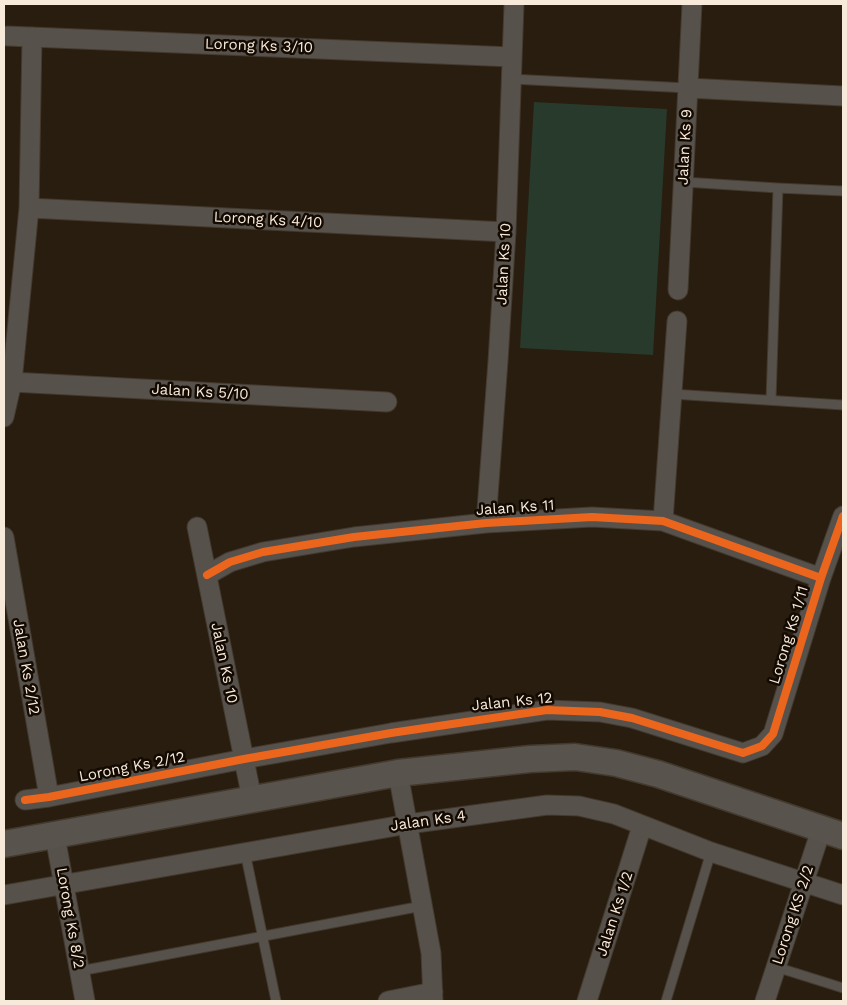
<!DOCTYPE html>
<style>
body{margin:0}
#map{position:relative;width:847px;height:1005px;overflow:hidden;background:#281d0e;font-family:"Work Sans",sans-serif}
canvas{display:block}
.frame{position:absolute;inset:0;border:5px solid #f8eadb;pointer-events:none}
</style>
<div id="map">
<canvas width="847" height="1005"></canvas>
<div class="frame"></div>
</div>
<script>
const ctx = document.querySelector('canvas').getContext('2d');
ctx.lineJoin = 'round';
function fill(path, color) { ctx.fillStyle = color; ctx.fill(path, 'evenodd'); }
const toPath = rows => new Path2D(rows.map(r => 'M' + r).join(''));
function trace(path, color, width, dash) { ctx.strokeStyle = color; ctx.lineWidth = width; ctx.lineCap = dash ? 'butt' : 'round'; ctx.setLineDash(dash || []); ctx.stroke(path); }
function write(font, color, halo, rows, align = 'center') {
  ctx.font = font + ' "Work Sans",sans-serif'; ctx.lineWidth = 5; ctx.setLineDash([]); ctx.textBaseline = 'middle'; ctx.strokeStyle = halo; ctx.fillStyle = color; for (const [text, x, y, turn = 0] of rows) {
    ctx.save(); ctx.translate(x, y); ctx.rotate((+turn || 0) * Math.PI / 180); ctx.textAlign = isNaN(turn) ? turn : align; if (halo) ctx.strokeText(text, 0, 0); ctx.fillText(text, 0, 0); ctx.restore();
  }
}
fill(toPath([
 [534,102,667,109,653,355,520,348]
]), '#283a2b');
const lane = toPath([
 [511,79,688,88],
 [684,182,778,188,843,191],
 [672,394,843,405],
 [771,400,778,188],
 [245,852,276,1001],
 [776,967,843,988],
 [80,971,422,906],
 [666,1001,711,852]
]);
const street = toPath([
 [7,36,512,57],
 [688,88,843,96],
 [29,208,506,232],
 [678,290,692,4],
 [12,382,387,402],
 [4,417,12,382,29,208,32,37],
 [663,521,677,321],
 [486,523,498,361,506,232,514,4],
 [197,527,252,799],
 [4,537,49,797],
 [207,575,230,562,263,552,354,537,486,523,592,517,663,521,821,578],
 [398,773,431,953,433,1001],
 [25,800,49,797,244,759,391,733,547,710,600,712,632,718,743,753,762,746,773,734,821,578,843,516],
 [55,836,85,1001],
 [4,895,408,824,547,805,579,806,614,814,711,852,843,895],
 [388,1001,433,992],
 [587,1001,642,826],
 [765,1001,821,830]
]);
const secondary = toPath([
 [4,844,398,773,530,759,575,757,616,763,658,774,843,836]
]);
trace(lane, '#43392d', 11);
trace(street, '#43392d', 21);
trace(secondary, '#43392d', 29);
trace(lane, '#57514c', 9);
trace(street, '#57514c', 19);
trace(secondary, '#58534d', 26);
trace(toPath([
 [207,575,230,562,263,552,354,537,486,523,592,517,663,521,821,578],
 [25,800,49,797,244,759,391,733,547,710,600,712,632,718,743,753,762,746,773,734,821,578,843,516]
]), '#eb651d', 8);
write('15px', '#f8eadb', '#130a02', [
 ["Lorong Ks 3/10",259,46,2],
 ["Jalan Ks 9",685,147,-87],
 ["Lorong Ks 4/10",268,220,3],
 ["Jalan Ks 10",504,264,-87],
 ["Jalan Ks 5/10",200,392,3],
 ["Jalan Ks 11",515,508,-4],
 ["Lorong Ks 1/11",789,635,-73],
 ["Jalan Ks 10",224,663,78],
 ["Jalan Ks 2/12",26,667,80],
 ["Jalan Ks 12",512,702,-6],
 ["Lorong Ks 2/12",132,767,-11],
 ["Jalan Ks 4",428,821,-8],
 ["Jalan Ks 1/2",615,914,-72],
 ["Lorong KS 2/2",793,915,-72],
 ["Lorong Ks 8/2",70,918,80]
]);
</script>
